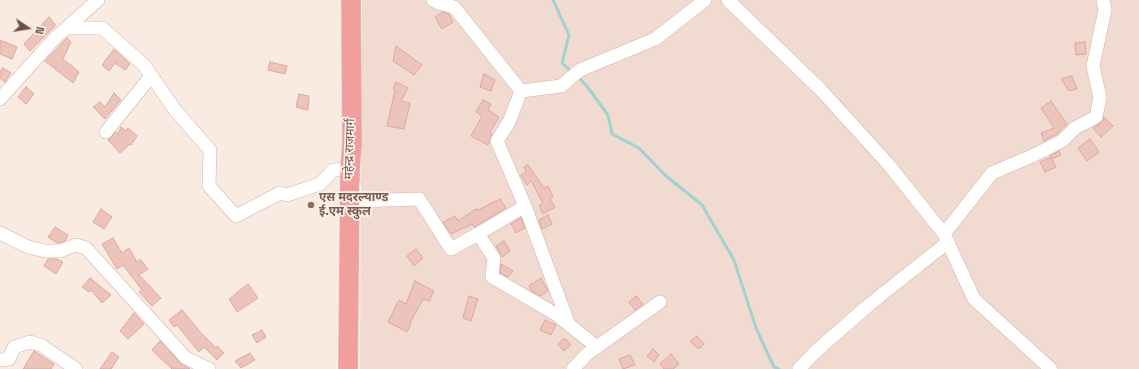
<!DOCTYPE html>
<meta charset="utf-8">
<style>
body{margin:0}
#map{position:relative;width:1139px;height:369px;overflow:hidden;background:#faebe2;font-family:"Space Grotesk",sans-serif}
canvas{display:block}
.north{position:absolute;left:8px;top:8px;width:40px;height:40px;-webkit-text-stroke:3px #fdf0e8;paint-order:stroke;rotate:102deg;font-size:11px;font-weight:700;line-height:16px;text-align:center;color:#6f4f4b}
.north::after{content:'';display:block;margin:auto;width:14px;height:18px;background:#6f4f4b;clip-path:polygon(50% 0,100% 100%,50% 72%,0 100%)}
</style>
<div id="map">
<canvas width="1139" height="369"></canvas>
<div class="north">N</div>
</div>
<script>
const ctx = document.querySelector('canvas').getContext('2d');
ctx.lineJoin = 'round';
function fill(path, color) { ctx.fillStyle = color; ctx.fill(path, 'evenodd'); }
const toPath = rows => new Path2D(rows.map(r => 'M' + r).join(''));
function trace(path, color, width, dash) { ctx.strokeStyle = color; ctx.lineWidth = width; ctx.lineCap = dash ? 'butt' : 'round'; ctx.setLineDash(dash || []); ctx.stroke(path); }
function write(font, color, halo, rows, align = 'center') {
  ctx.font = font + ' "Space Grotesk","Noto Sans Devanagari",sans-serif'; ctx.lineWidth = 3.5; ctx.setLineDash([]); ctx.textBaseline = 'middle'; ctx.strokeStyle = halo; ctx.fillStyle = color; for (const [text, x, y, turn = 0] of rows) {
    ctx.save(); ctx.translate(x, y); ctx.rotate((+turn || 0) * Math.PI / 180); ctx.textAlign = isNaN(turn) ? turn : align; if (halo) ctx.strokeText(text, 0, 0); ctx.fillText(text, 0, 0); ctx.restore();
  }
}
fill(toPath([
 [362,0,1139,0,1139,369,360,369]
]), '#f1dbd1');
trace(toPath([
 [553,0,569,35,562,63,573,73],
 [577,76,586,85,608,115,612,134,639,148,665,175,702,205,734,260,756,328,774,367,779,369]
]), '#a0d2ce', 3);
const building = toPath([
 [443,12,449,14,453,22,442,29,435,17,443,12],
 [49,17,55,24,55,26,30,51,24,44,49,17],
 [67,38,71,42,63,59,79,72,73,83,45,61,67,38],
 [0,40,17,47,12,59,0,54,0,40],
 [1085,42,1086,54,1076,55,1075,43,1085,42],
 [396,46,422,65,414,75,393,61,396,46],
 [114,49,130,64,125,70,115,63,109,71,102,65,114,49],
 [270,62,287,66,285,74,268,70,270,62],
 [3,68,11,73,5,82,0,78,0,72,3,68],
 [484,74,495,80,491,91,480,87,484,74],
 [1072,76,1077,89,1069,91,1061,79,1072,76],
 [396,82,408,88,401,101,410,103,404,129,387,126,395,90,393,89,396,82],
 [26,87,34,94,26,104,18,97,26,87],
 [114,93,121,100,105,119,93,107,100,102,105,107,114,93],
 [299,94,309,96,308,110,296,107,299,94],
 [483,100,491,104,488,110,499,117,490,132,492,134,488,145,471,136,482,116,476,112,483,100],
 [1051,101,1067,124,1057,134,1044,141,1041,133,1054,128,1041,108,1051,101],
 [1104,117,1113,126,1101,137,1093,128,1102,122,1104,117],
 [121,127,126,131,128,128,137,136,131,145,130,144,120,153,108,140,116,132,118,134,121,127],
 [1090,139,1099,152,1087,161,1078,148,1090,139],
 [1059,151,1061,155,1052,159,1056,167,1045,172,1040,162,1051,157,1051,159,1050,156,1059,151],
 [528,165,544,188,548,186,553,196,550,198,555,207,543,214,539,205,543,203,531,181,527,185,521,175,526,171,524,167,528,165],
 [500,199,506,208,474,227,472,224,451,234,443,222,455,216,458,221,476,209,478,210,500,199],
 [101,209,112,217,104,229,93,222,101,209],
 [548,215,552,224,542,229,539,220,548,215],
 [521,218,525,228,516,233,511,224,521,218],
 [55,227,68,235,65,241,57,243,48,237,55,227],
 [113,238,122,253,129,248,137,262,140,259,148,269,139,275,161,298,152,306,139,292,142,290,123,265,117,269,102,244,113,238],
 [504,241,510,251,502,257,496,246,504,241],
 [416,249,423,258,414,266,407,256,416,249],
 [48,259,57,259,63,262,56,274,44,266,48,259],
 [501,264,513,271,508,277,500,273,501,264],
 [90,278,111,295,102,303,91,290,89,292,82,287,90,278],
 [541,278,548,291,540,296,532,291,529,286,541,278],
 [415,281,434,291,429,301,423,299,410,323,411,324,407,332,388,322,399,300,406,304,415,281],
 [248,284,258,298,237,312,229,299,248,284],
 [469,296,478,299,471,321,463,318,469,296],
 [636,296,643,304,635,310,629,302,636,296],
 [182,310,202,334,216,348,217,346,224,353,217,360,204,347,199,352,177,325,174,327,169,320,182,310],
 [134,313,144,324,128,339,120,331,134,313],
 [545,320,556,325,551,335,540,330,545,320],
 [262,330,266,337,257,343,252,335,262,330],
 [697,336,704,344,700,348,697,348,690,341,697,336],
 [563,339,566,339,571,345,564,351,558,344,563,339],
 [160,341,180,363,190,369,172,369,152,350,160,341],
 [653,349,659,355,654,362,647,356,653,349],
 [34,351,54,364,51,369,23,369,34,351],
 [112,352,119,357,111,369,100,369,112,352],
 [250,353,255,360,241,368,235,361,250,353],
 [671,354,679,364,673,369,664,369,660,364,671,354],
 [630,355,635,365,623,369,619,359,630,355]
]);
fill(building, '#edc4bc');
trace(building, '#dea79e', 1);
const minor = toPath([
 [433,0,438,3,454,7,521,91,509,122,497,141,525,206,569,325],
 [728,0,821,90,889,165,944,234],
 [66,28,102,28,144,65,175,110,210,150,209,186,236,216,280,193,287,195,320,184,333,170,350,169],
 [521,91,561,86,580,70,655,39,705,0],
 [0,99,54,39,98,0],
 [106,132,151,76],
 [355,187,356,201,419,199,451,249,478,234,494,258,492,277,557,315,597,347],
 [0,233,28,247,45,251,60,251,76,245,86,248,186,358,209,369],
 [478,234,525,206],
 [0,360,9,359,14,347,30,342,41,345,76,369],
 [573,369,587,354,660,302],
 [799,369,815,352,870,304,948,242],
 [1051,369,974,299,944,234,992,173,1032,156,1062,141,1075,128,1096,117,1100,98,1093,66,1105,10,1103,0]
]);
const highway = toPath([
 [348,369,350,169,352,144,351,0]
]);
trace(minor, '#ccb3ad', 14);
trace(highway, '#d4cac9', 20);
trace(minor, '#fff', 13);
trace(highway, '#f09f9d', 19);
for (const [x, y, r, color] of [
 [311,205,4,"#8d6e63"]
]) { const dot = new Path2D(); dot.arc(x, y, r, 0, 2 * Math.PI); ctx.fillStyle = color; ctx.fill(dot); trace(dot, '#fdf0e8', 1.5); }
write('12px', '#6f4f4b', '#fdf0e8', [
 ["महेन्द्र राजमार्ग",350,149,-88]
]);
write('bold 12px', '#785e54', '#fdf0e8', [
 ["एस मदरल्याण्ड",319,198],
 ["ई.एम स्कुल",319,212]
], 'left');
</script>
